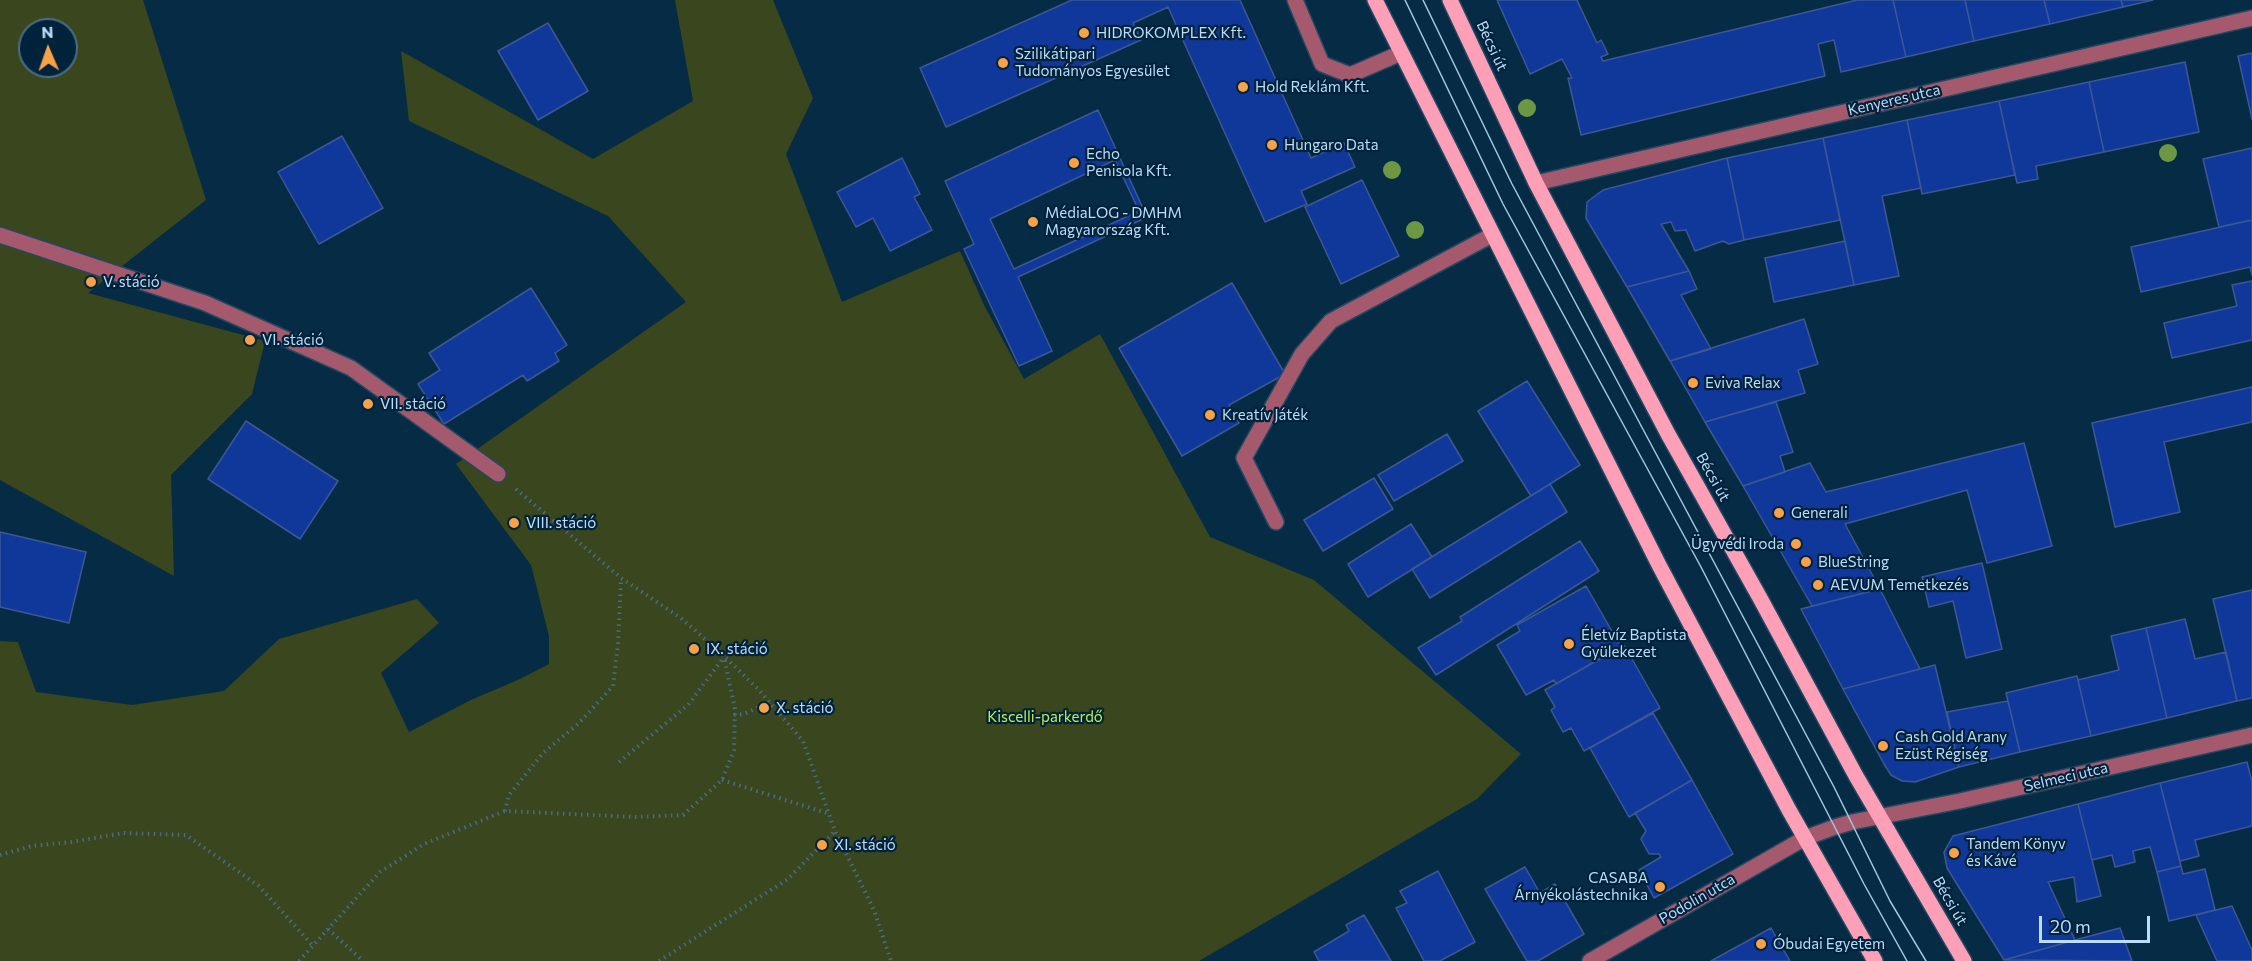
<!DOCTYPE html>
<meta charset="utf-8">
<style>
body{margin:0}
#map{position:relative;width:2252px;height:961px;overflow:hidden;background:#062c45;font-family:Commissioner,sans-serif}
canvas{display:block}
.north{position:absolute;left:18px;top:18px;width:60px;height:60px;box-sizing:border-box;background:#00223a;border:2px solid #4b6d86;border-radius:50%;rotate:358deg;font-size:16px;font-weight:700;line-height:24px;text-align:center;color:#bcddf9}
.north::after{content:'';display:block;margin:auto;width:21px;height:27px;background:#f7a149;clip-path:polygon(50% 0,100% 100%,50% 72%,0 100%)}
.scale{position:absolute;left:2039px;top:916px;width:111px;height:27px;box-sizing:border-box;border:3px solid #bcddf9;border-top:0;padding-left:8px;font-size:18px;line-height:21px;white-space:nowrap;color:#bcddf9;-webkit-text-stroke:4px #00223a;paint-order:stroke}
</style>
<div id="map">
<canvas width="2252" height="961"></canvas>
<div class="north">N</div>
<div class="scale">20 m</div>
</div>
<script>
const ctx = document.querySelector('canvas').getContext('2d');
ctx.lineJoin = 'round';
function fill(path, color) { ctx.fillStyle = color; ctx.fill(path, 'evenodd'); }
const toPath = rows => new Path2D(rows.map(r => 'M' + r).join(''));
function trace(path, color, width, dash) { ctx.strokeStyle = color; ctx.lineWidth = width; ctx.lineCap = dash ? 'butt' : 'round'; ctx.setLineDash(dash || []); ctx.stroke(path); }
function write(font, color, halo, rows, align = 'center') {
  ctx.font = font + ' Commissioner,sans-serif'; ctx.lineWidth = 4.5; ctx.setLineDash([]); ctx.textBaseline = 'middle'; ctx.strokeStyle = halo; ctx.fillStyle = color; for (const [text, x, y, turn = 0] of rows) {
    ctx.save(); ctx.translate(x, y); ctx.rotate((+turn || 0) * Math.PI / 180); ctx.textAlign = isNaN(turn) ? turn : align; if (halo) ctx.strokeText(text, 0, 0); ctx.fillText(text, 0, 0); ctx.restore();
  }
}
fill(toPath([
 [0,0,143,0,206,200,88,293,265,341,252,394,171,475,174,576,0,480],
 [30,30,66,30,66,66,30,66],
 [675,0,773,0,813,98,786,154,842,302,960,251,985,307,1024,379,1100,334,1210,537,1314,580,1521,754,1477,799,1199,961,0,961,0,641,18,642,36,692,132,705,224,691,279,639,417,599,439,623,381,673,409,732,471,700,520,679,549,664,549,636,531,565,456,464,686,302,608,216,409,121,401,51,593,159,693,101]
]), '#3a461d');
const building = toPath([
 [1072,0,1240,0,1311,158,1344,143,1355,167,1301,191,1307,204,1265,222,1168,7,1133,23,1141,40,946,127,920,68,1072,0],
 [1497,0,1577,0,1597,43,1601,40,1608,54,1601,57,1603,61,1857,0,1893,0,1906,57,1841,72,1834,40,1818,44,1825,76,1581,135,1568,78,1572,78,1562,59,1530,74,1497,0],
 [1893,0,1965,0,1974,41,1906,57,1893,0],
 [1965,0,2044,0,2050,24,1974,41,1965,0],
 [2044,0,2121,0,2123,7,2050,24,2044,0],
 [2121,0,2153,0,2123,7,2121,0],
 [548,23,588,91,538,120,498,51,548,23],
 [2252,53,2252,119,2238,56,2252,53],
 [2185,62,2199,132,2104,152,2089,82,2185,62],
 [2089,82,2104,152,2036,166,2038,179,2017,183,1999,101,2089,82],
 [1999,101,2015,175,1922,194,1907,120,1999,101],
 [1098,110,1147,217,1018,277,1052,351,1019,366,964,249,974,244,945,181,1098,110],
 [1907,120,1921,188,1882,196,1899,276,1854,285,1823,138,1907,120],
 [342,136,383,208,319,244,278,172,342,136],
 [1823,138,1840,220,1744,240,1727,158,1823,138],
 [2252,148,2252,220,2219,227,2203,159,2252,148],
 [902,158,920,194,914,197,932,230,890,251,873,218,856,227,837,192,902,158],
 [1727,158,1744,240,1729,244,1723,241,1695,251,1686,230,1675,231,1671,222,1661,224,1689,271,1627,287,1586,218,1587,202,1603,190,1727,158],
 [1115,160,1139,211,1014,269,990,219,1115,160],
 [1362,180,1399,256,1341,284,1305,207,1362,180],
 [2252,220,2252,275,2250,267,2141,292,2131,247,2252,220],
 [1845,241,1854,285,1774,302,1765,258,1845,241],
 [1689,271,1697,289,1681,295,1711,349,1670,361,1627,287,1689,271],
 [2252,281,2252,340,2172,358,2164,323,2237,306,2232,285,2252,281],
 [1232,283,1285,374,1229,405,1239,423,1182,456,1119,348,1232,283],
 [531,288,567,345,555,353,559,361,527,381,523,375,444,424,418,384,440,370,429,353,531,288],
 [1804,319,1818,364,1798,370,1805,393,1705,422,1670,361,1804,319],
 [1527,381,1580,465,1531,496,1478,411,1527,381],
 [2252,387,2252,422,2164,442,2180,512,2115,527,2092,423,2252,387],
 [1776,402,1793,452,1780,456,1785,472,1743,486,1705,422,1776,402],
 [246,421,338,481,300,539,208,479,246,421],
 [1447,434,1463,461,1394,501,1378,475,1447,434],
 [2024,443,2052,546,1987,563,1967,490,1845,524,1880,589,1812,606,1743,486,1810,463,1826,492,2024,443],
 [1374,478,1393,509,1323,551,1304,520,1374,478],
 [1550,484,1567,512,1430,598,1412,569,1550,484],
 [1411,524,1432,557,1368,597,1348,564,1411,524],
 [0,532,86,552,69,623,0,607,0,532],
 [1580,541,1599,571,1436,675,1418,648,1462,621,1460,617,1580,541],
 [1982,563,2002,649,1966,658,1953,601,1929,607,1922,577,1982,563],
 [1586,586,1621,647,1556,684,1554,680,1526,695,1497,645,1520,631,1517,625,1586,586],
 [1880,589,1920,669,1843,689,1801,609,1880,589],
 [2252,590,2252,698,2237,701,2213,599,2252,590],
 [2185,619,2195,659,2226,652,2237,701,2167,718,2146,628,2185,619],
 [2146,628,2167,718,2091,736,2078,680,2119,670,2111,636,2146,628],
 [1624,645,1660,708,1584,751,1571,728,1563,732,1551,710,1555,707,1545,690,1624,645],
 [1935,665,1959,767,1915,782,1902,781,1891,775,1884,764,1843,689,1935,665],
 [2077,676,2091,736,2020,752,2006,693,2077,676],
 [2008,701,2020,752,1959,767,1947,712,2008,701],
 [1653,713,1692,780,1629,817,1590,748,1653,713],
 [2247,762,2252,782,2252,826,2195,840,2199,856,2180,861,2160,783,2247,762],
 [1692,780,1733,854,1654,898,1639,870,1661,857,1659,854,1649,854,1641,839,1646,831,1635,813,1692,780],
 [2160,783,2181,866,2157,872,2150,847,2133,851,2135,862,2115,867,2112,855,2092,860,2078,804,2160,783],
 [2078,804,2101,896,2077,902,2074,877,2048,882,2075,940,2004,960,1947,868,1944,852,1953,836,2078,804],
 [2181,866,2183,874,2205,869,2215,910,2169,921,2157,872,2181,866],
 [1525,867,1540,893,1555,884,1584,934,1538,961,1527,961,1485,889,1525,867],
 [1438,871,1475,942,1440,961,1424,961,1396,908,1407,903,1400,891,1438,871],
 [2232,906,2252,950,2252,961,2217,961,2196,915,2232,906],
 [1364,915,1391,961,1319,961,1314,952,1349,931,1346,925,1364,915],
 [1771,928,1790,961,1711,961,1771,928],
 [2120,928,2132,961,2004,960,2075,940,2120,928]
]);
fill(building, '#10389b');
trace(building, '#3b5893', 1.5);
const minor = toPath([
 [1295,0,1322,64,1350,75,1401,53],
 [1536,183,2252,18],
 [0,235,205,303,351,368,498,474],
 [1276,522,1244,458,1302,354,1331,321,1492,235],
 [1590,961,1805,838,1835,827,1852,822,1960,801,2252,735]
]);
const major = toPath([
 [1375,0,1659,565,1789,810,1875,961],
 [1450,0,1536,183,1668,434,1760,598,1856,776,1964,961]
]);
trace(minor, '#234862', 18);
trace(major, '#234862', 18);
trace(toPath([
 [516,489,621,578,681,618,724,656,758,689,803,741,835,831,874,910,891,961],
 [734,715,744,714,770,702],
 [619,762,688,705,724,657],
 [722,780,830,814],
 [505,811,509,795,543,753,578,724,613,686,618,644,621,579],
 [0,855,32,846,71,842,123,833,186,835,259,886,313,946],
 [328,929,363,961],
 [299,961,380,872,424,844,505,811,635,817,683,815,722,780,734,750,735,709,724,657],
 [659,961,788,879,835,831]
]), '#486c86', 4, [1.5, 4.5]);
trace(minor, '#a5596d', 15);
trace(major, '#fd9fb7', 15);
trace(toPath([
 [1405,0,1503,204,1701,567,1864,884,1907,961],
 [1423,0,1512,184,1834,787,1890,901,1926,961]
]), '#a4c6e2', 1.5);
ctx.fillStyle = '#6d9743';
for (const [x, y] of [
 [1527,108],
 [2168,153],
 [1392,170],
 [1415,230]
]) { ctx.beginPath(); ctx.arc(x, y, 9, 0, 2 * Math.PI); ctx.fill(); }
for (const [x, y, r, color] of [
 [1084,33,6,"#f7a149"],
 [1003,63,6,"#f7a149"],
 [1243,87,6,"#f7a149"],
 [1272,145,6,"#f7a149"],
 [1074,163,6,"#f7a149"],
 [1033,222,6,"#f7a149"],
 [91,282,6,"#f7a149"],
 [250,340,6,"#f7a149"],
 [1693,383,6,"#f7a149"],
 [368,404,6,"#f7a149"],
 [1210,415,6,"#f7a149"],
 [1779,513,6,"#f7a149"],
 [514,523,6,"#f7a149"],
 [1796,544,6,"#f7a149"],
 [1806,562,6,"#f7a149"],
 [1818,585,6,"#f7a149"],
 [1569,644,6,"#f7a149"],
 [694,649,6,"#f7a149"],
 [764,708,6,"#f7a149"],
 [1883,746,6,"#f7a149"],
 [822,845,6,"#f7a149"],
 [1954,853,6,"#f7a149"],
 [1660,887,6,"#f7a149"],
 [1761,944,6,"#f7a149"]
]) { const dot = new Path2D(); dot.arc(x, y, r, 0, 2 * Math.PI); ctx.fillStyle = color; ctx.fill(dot); trace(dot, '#00223a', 2); }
write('15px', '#bcddf9', '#00223a', [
 ["HIDROKOMPLEX Kft.",1096,33],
 ["Szilikátipari",1015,54],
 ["Tudományos Egyesület",1015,71],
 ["Hold Reklám Kft.",1255,87],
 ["Hungaro Data",1284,145],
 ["Echo",1086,154],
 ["Penisola Kft.",1086,171],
 ["MédiaLOG - DMHM",1045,213],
 ["Magyarország Kft.",1045,230],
 ["V. stáció",103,282],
 ["VI. stáció",262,340],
 ["Eviva Relax",1705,383],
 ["VII. stáció",380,404],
 ["Kreatív Játék",1222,415],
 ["Generali",1791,513],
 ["VIII. stáció",526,523],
 ["Ügyvédi Iroda",1784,544,"right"],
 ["BlueString",1818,562],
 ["AEVUM Temetkezés",1830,585],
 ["Életvíz Baptista",1581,635],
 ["Gyülekezet",1581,652],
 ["IX. stáció",706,649],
 ["X. stáció",776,708],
 ["Cash Gold Arany",1895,737],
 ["Ezüst Régiség",1895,754],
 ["Tandem Könyv",1966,844],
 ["és Kávé",1966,861],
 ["XI. stáció",834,845],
 ["CASABA",1648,878,"right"],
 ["Árnyékolástechnika",1648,895,"right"],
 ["Óbudai Egyetem",1773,944]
], 'left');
write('15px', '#bcddf9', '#00223a', [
 ["Bécsi út",1492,46,65],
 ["Kenyeres utca",1894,100,-13],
 ["Bécsi út",1713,477,61],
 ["Selmeci utca",2066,777,-13],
 ["Podolin utca",1697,899,-30],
 ["Bécsi út",1950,901,60]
]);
write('15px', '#c1ef42', '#00223a', [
 ["Kiscelli-parkerdő",1045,717]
]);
</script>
